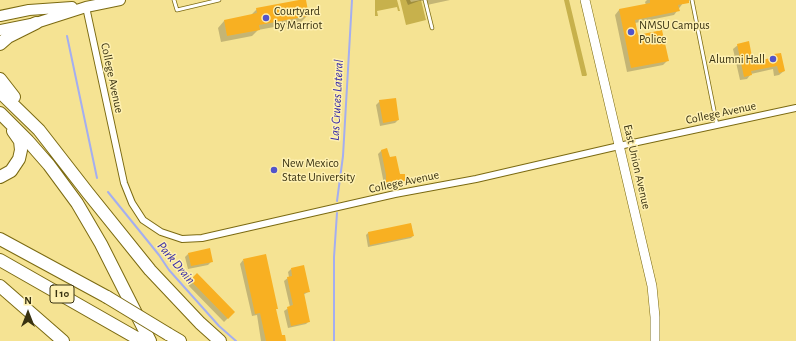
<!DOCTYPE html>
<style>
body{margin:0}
#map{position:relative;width:796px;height:341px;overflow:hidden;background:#f5e393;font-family:"Alegreya Sans",sans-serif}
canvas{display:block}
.north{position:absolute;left:8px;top:293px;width:40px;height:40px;-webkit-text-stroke:3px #fef0b1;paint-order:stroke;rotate:0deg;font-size:11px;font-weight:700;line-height:16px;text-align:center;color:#393211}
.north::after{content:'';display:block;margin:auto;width:14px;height:18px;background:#393211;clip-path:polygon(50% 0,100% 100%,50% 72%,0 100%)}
</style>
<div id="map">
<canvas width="796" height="341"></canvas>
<div class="north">N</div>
</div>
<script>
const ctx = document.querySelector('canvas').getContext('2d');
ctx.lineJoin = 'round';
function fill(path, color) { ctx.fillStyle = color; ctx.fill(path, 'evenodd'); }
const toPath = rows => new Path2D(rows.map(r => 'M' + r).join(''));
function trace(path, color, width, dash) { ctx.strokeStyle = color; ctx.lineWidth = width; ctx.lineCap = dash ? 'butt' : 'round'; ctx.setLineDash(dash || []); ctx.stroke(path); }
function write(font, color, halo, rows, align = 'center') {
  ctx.font = font + ' "Alegreya Sans",sans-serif'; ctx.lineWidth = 3; ctx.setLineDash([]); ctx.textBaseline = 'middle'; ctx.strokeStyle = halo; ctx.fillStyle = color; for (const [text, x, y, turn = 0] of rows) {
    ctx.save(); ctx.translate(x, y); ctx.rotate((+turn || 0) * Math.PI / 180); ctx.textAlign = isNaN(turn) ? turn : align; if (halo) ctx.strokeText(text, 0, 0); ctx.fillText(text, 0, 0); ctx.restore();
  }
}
fill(toPath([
 [375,0,397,0,400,11,398,11,397,7,377,11,378,16,375,16],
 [400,0,410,0,411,2,421,0,426,20,406,25],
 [564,0,569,0,587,75,586,76,582,76]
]), '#c7b14c');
fill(toPath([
 [304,0,308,15,301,22,258,30,252,36,221,42,218,28,224,21,250,16,257,9],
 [406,0,450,0,427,5,426,1,419,1,408,5],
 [647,0,682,0,683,3,674,15,635,23,638,36,668,60,663,65,627,72,615,15,619,10,646,5,645,2],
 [738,45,752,63,771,59,775,55,784,71,779,75,774,76,773,69,751,74,747,79,740,80,733,49],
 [380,101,398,120,395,123,380,126,376,105],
 [387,150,389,158,404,180,400,183,384,184,378,154,381,151],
 [411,224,413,236,411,238,368,247,366,235,368,233],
 [188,254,212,261,208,265,188,269,185,257],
 [243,260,277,308,275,310,281,336,285,341,261,341,257,315,252,316,240,264],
 [291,269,308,292,303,295,309,321,306,324,288,328,284,311,290,307,284,281,289,277,288,272],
 [197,275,234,312,224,322,187,284]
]), '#0003');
trace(toPath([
 [67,36,97,178],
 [108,192,159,255,169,270,219,326,236,341],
 [337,201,343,156,352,0],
 [334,341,334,257,337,213]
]), '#a4aef0', 2);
fill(toPath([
 [299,0,306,0,309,16,259,25,260,30,227,36,224,20,257,13,256,8],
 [650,0,689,0,689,3,678,5,680,11,635,20,638,35,662,30,669,61,631,68,619,9,650,3],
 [749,41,753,62,775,57,774,54,781,53,785,71,779,73,777,66,751,71,752,75,744,77,737,44],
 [396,98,399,120,383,123,379,100],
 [387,148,390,157,396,156,400,174,405,174,405,181,386,182,386,175,381,150],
 [411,223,414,236,370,245,368,232],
 [210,248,213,262,191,266,188,253],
 [266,254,278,309,276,309,282,335,285,335,286,341,266,341,260,313,255,314,243,259],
 [304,265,310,292,304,293,310,322,291,326,287,307,293,305,287,277,292,276,291,268],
 [197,273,235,312,228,319,190,280]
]), '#f8b022');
const lane = toPath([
 [174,0,177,10,219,0],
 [425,0,432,28],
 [692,0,717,125]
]);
const street = toPath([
 [86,7,124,183,132,203,143,220,161,232,182,239,202,238,395,194,476,179,619,146,796,108]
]);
const secondary = toPath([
 [585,0,652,286,655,317,655,341]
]);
const primary = toPath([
 [0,16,29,10,72,7],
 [0,30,36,23,86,7,120,0]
]);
const highway = toPath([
 [0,44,8,37,36,23],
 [0,79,14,97],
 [0,92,39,130,88,193,150,270,200,323,220,341],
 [0,113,28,141,49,165,77,203,101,244,150,341],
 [0,177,11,171,19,159,21,150,20,141,13,131],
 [0,239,107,297],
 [0,260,142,341],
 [0,286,63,341],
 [168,334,180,341]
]);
trace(lane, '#7b6a12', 4.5);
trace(street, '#7b6a12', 8);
trace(secondary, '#7b6a12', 10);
trace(primary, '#7b6a12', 12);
trace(highway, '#7b6a12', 14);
trace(lane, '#fff', 3);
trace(street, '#fff', 6);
trace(secondary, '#fff', 9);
trace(primary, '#fff', 10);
trace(highway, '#fff', 12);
const highwayBridge = toPath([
 [107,297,168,334]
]);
trace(highwayBridge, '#7b6a12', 14, []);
trace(highwayBridge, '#fff', 12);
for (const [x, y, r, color] of [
 [266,18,4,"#5254ca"],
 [631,32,4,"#5254ca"],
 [773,59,4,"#5254ca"],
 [274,170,4,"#5254ca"]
]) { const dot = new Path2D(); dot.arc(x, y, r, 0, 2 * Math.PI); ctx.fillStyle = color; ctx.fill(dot); trace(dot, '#fef0b1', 1.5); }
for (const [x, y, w] of [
 [62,294,24]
]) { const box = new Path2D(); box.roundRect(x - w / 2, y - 9, w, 18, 3); ctx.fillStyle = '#fef0b1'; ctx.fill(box); trace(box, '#393211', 1); }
write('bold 11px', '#393211', null, [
 ["I 10",62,294]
]);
write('12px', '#393211', '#fef0b1', [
 ["Courtyard",274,11],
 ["by Marriot",274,25],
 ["NMSU Campus",639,25],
 ["Police",639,39],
 ["Alumni Hall",765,59,"right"],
 ["New Mexico",282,163],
 ["State University",282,177]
], 'left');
write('12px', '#393211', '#fef0b1', [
 ["College Avenue",112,78,78],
 ["College Avenue",721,113,-12],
 ["East Union Avenue",637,167,77],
 ["College Avenue",404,182,-12]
]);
write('italic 13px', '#362aa9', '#fef0b1', [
 ["Las Cruces Lateral",337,100,-87],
 ["Park Drain",176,263,50]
]);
</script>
